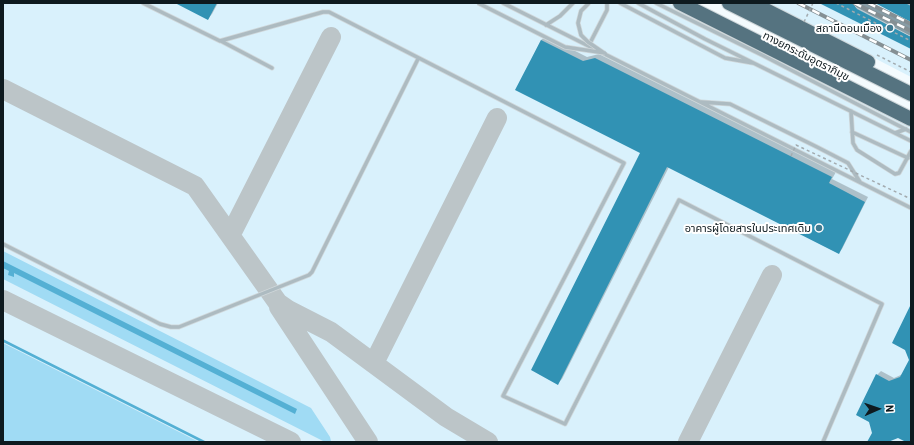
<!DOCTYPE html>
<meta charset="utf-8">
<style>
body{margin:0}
#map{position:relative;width:914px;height:445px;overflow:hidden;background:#f4fbfe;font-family:Barlow,sans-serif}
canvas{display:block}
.frame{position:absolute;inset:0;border:4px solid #0e1a1f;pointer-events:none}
.north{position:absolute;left:858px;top:389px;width:40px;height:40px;-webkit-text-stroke:3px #fff;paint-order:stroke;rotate:88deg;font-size:11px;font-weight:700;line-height:16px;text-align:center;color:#0e1a1f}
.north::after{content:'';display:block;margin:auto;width:14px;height:18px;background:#0e1a1f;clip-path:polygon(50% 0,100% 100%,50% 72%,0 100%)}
</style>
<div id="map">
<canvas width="914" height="445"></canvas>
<div class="frame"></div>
<div class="north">N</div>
</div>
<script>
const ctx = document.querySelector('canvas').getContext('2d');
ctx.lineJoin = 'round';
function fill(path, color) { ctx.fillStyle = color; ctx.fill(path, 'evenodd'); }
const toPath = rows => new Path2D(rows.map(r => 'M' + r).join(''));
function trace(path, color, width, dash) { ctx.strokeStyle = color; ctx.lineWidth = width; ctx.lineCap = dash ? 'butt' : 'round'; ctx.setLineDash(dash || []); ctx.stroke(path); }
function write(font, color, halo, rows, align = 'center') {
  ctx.font = font + ' Barlow,"Noto Sans Thai",sans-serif'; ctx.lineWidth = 4; ctx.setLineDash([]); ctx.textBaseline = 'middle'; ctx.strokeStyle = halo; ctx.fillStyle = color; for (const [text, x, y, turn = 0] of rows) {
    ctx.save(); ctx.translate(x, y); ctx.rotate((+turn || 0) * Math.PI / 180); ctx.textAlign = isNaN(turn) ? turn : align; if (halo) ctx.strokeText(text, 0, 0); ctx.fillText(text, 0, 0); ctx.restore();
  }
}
fill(toPath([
 [3,3,668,3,911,124,911,442,3,442],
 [767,3,911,3,911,77,797,18]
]), '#d9f1fc');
fill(toPath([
 [3,251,311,408,330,437,331,441,325,442,3,279],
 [3,343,199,442,3,442]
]), '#a0dbf4');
fill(toPath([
 [3,261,297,409,295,414,14,273,14,277,8,275,9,271,3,268],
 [3,339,207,442,201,442,3,342]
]), '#54b0d4');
fill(toPath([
 [177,3,218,3,212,14,208,19],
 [821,3,859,3,911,32,911,48],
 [877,3,911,3,911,21],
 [546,36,587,57,599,54,836,172,832,179,868,197,842,249,838,253,669,167,562,379,558,383,641,152,517,89,541,40],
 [911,307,911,442,908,442,899,437,890,440,889,442,869,442,873,433,877,375,881,371,894,378,903,374,910,360]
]), '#0003');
trace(toPath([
 [3,89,195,186,278,303,288,310,331,332,446,417,488,442],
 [231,234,331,37],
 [3,300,291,442],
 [279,307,368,442],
 [374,363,497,118],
 [688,442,772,275]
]), '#bcc5c8', 20);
fill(toPath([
 [175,3,217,3,208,20],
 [819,3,853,3,857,9,911,37,911,49],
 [875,3,905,3,911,6,911,22],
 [541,40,583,61,595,58,832,177,829,183,865,202,839,254,667,167,558,385,531,370,640,153,515,90],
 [911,304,911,442,906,442,898,438,888,442,867,442,872,433,869,422,856,415,876,374,889,381,900,377,909,360,905,350,892,343]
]), '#3192b4');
const lane = toPath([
 [143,3,220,41,323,12,329,12,624,163,503,396,565,424,679,200,882,304,823,442],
 [503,3,911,208],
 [620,3,725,58,753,63],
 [638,3,705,39,911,141],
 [656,3,762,55,911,132],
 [546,25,560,16,573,3],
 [221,41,272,68],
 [589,45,607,10,607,3],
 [701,102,730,104,817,147,848,163,860,182],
 [851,111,853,143,857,150,895,174,899,173,911,151],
 [852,132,908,158],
 [895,133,906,129],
 [3,244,160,324,171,327,179,327,309,275,312,272,418,59]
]);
const secondary = toPath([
 [860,3,911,30]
]);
const highway = toPath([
 [680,3,911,119],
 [729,3,911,94],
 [752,3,868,62]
]);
trace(lane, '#cfd7da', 5);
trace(secondary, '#cfd7da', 12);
trace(highway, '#cfd7da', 16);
trace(toPath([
 [836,3,911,41],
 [877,55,911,72]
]), '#a3abaf', 1.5, [3, 3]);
trace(lane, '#adbbc1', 3.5);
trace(secondary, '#879ca5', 11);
trace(highway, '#557380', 14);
const rail = toPath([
 [798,3,911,60],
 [854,3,911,31],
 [868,3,911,24]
]);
trace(rail, '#858f93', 4);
trace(rail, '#fff', 2.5, [8]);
const laneBridge = toPath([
 [478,3,565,47,605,53],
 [589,3,581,11,578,23,581,35,588,42,604,53]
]);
trace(laneBridge, '#cfd7da', 5, []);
trace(toPath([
 [804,22,813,3],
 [791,156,796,145,911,199]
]), '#a3abaf', 1.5, [3, 3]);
trace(laneBridge, '#adbbc1', 3.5);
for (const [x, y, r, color] of [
 [890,28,4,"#3f7b92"],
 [819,228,4,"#3f7b92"]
]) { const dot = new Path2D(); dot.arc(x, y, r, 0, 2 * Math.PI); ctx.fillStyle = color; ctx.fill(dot); trace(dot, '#fff', 1.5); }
write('11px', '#0e1a1f', '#fff', [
 ["สถานีดอนเมือง",882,28],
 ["อาคารผู้โดยสารในประเทศเดิม",811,228]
], 'right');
write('11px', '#0e1a1f', '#fff', [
 ["ทางยกระดับอุตราภิมุข",806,56,27]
]);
</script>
